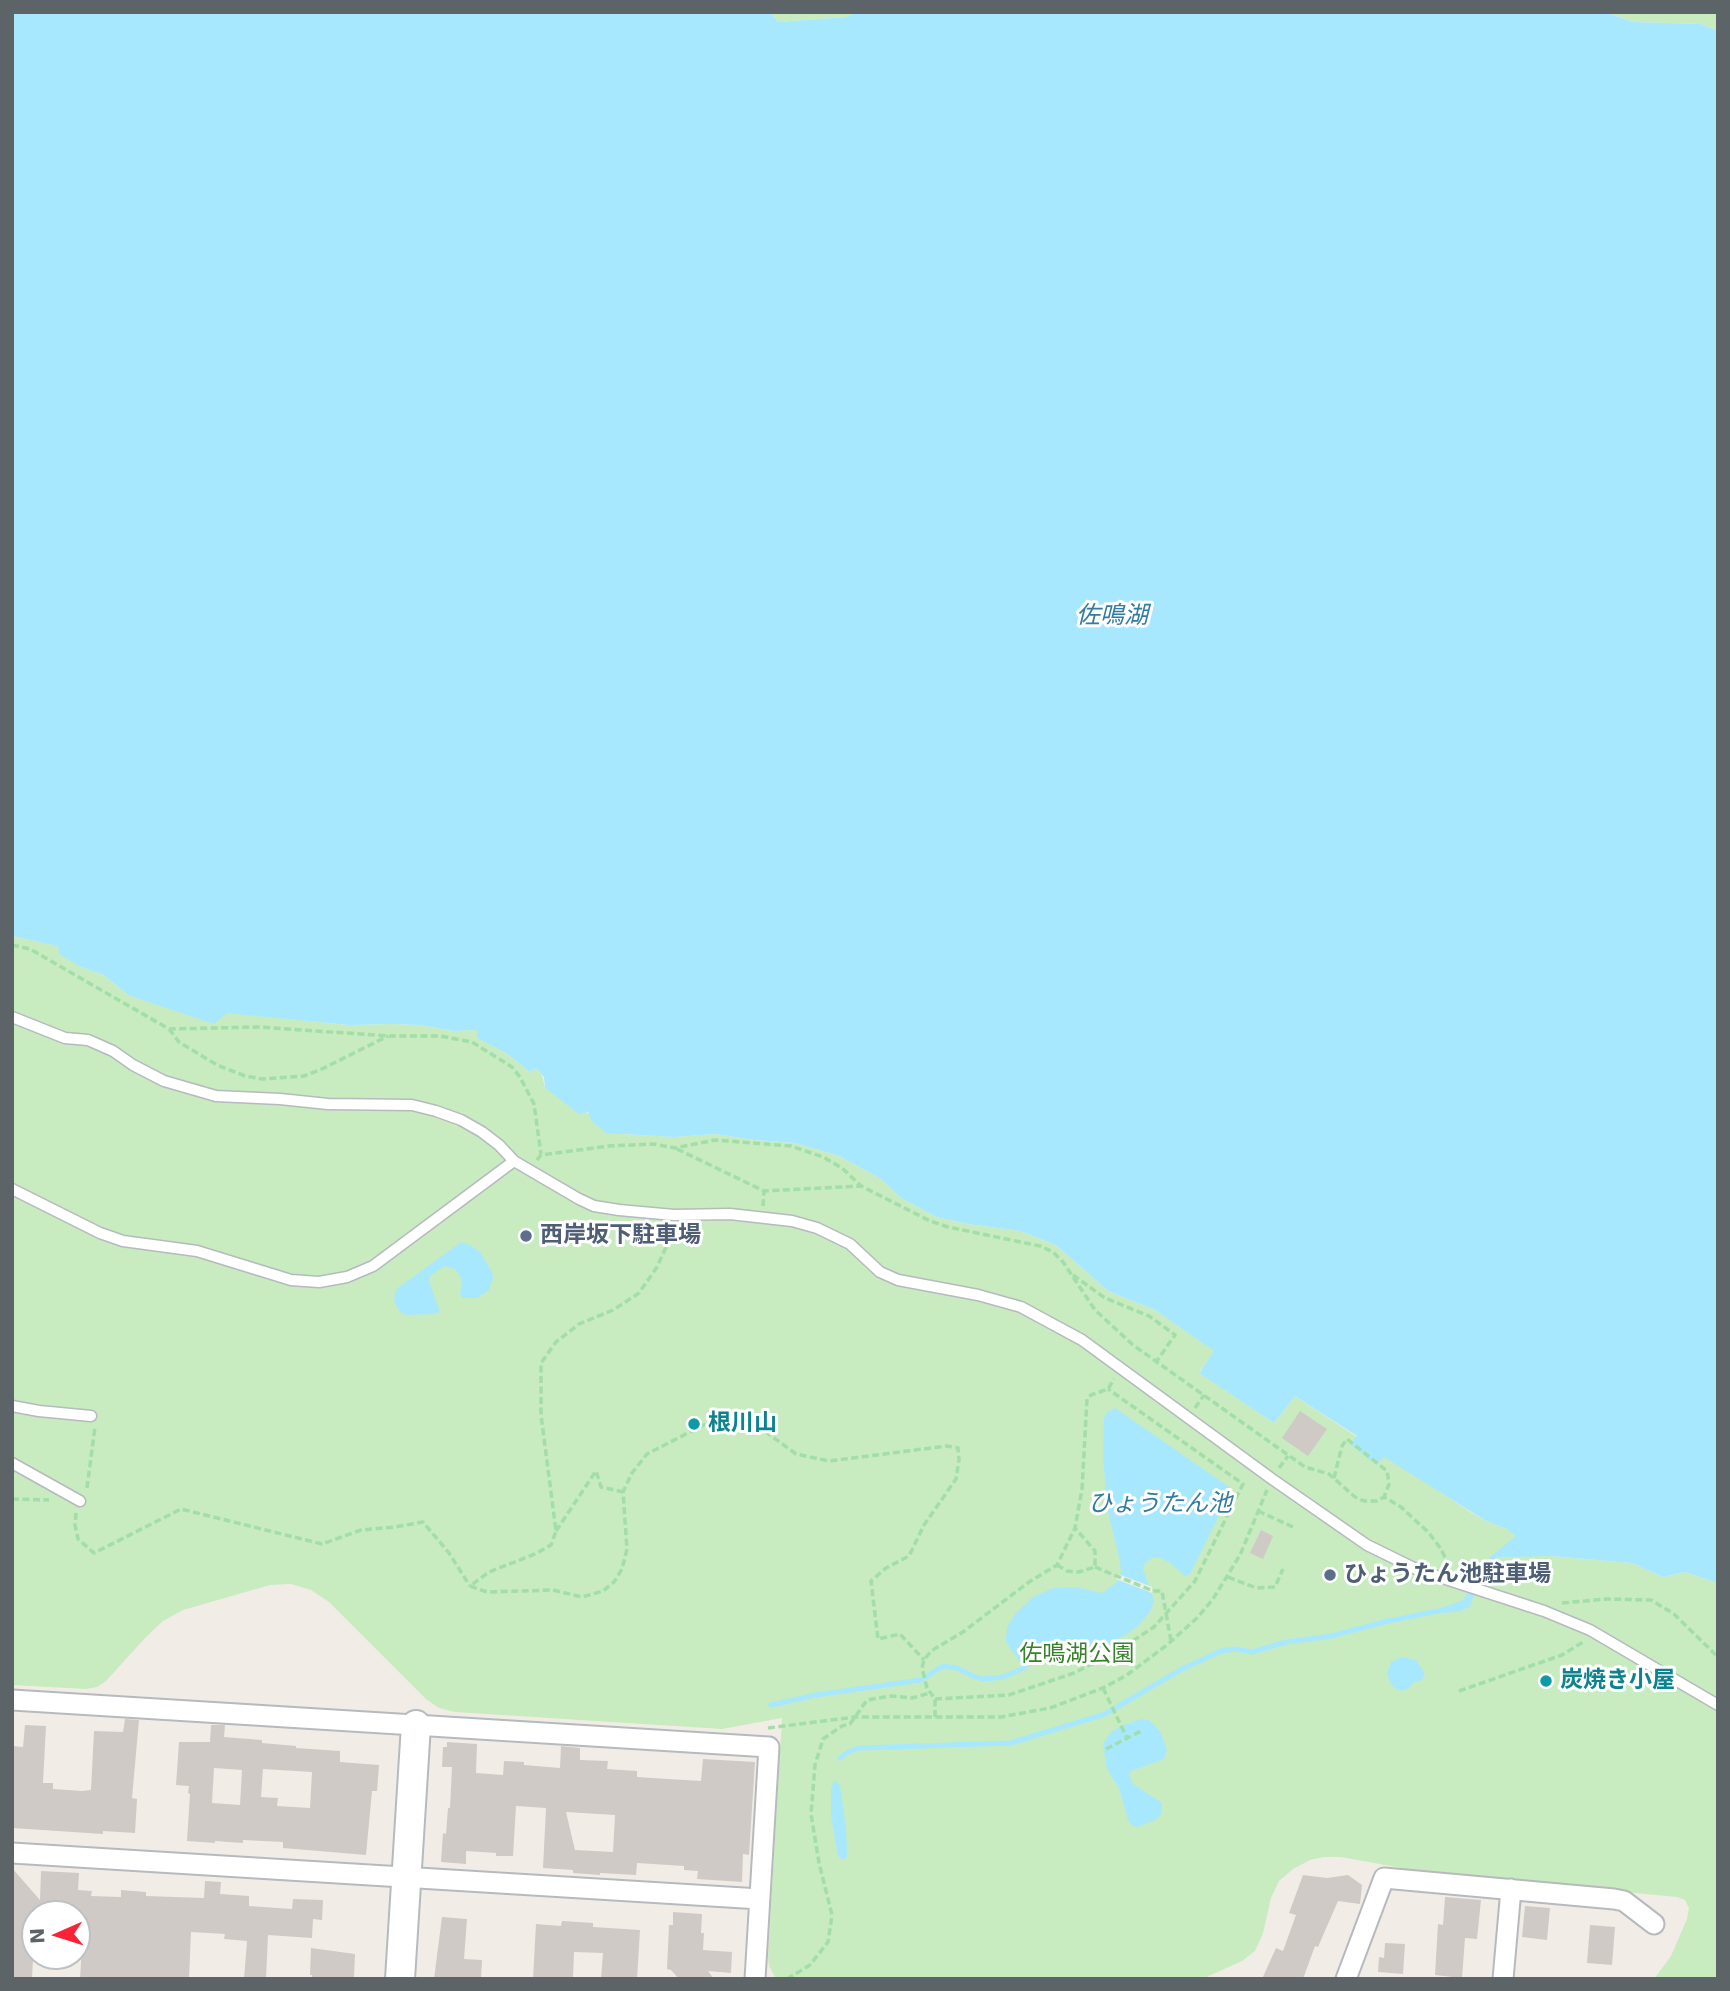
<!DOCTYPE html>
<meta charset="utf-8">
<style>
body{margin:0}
#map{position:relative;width:1730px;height:1991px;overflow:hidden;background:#f1ede6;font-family:"DejaVu Sans",sans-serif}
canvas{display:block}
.frame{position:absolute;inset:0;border:14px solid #5d6468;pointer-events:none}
.north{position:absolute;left:21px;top:1900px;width:70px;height:70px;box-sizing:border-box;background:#fff;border:2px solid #bec1c3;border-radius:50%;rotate:267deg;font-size:19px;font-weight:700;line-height:28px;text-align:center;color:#5d6468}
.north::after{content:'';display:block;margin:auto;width:24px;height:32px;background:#fb2237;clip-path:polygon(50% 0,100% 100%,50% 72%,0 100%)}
</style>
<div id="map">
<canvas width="1730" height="1991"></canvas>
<div class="frame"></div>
<div class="north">N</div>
</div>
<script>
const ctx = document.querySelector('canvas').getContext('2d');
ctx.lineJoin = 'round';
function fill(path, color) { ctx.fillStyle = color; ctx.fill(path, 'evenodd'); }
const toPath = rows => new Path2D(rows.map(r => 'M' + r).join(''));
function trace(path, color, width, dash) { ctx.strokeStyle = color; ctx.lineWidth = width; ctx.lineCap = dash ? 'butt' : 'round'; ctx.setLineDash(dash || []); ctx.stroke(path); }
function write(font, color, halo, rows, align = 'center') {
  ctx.font = font + ' "DejaVu Sans","Noto Sans JP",sans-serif'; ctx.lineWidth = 6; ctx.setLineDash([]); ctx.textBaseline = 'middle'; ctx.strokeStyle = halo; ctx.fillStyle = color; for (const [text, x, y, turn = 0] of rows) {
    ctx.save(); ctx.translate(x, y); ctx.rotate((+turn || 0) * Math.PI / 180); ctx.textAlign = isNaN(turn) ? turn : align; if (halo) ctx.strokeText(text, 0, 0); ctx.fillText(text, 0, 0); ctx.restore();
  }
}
fill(toPath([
 [770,12,856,12,846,17,778,22],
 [1605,12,1718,12,1718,31,1701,24,1633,22],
 [12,936,59,946,81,967,104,975,128,995,227,1012,348,1025,391,1024,420,1025,454,1031,477,1030,478,1038,506,1053,530,1072,536,1068,542,1075,545,1088,623,1134,674,1137,716,1134,754,1140,795,1143,839,1156,881,1179,901,1198,936,1217,968,1224,1020,1231,1056,1245,1108,1291,1155,1310,1215,1351,1199,1372,1274,1423,1295,1396,1472,1513,1486,1521,1507,1529,1550,1556,1632,1563,1663,1577,1685,1572,1718,1583,1718,1979,1654,1979,1671,1956,1687,1919,1689,1908,1685,1900,1677,1897,1434,1874,1341,1857,1324,1857,1310,1860,1293,1869,1279,1881,1271,1898,1263,1933,1255,1951,1242,1961,1202,1979,776,1979,769,1966,768,1958,782,1718,722,1729,455,1712,439,1708,426,1699,329,1602,311,1590,291,1584,270,1585,183,1610,163,1621,146,1637,106,1681,97,1687,86,1689,12,1685]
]), '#c8ebc0');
fill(toPath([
 [12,12,770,12,778,22,846,17,856,12,1605,12,1633,22,1701,24,1718,31,1718,1583,1685,1572,1663,1577,1632,1563,1550,1556,1500,1557,1494,1560,1484,1574,1469,1607,1460,1611,1444,1613,1442,1609,1445,1607,1463,1600,1490,1557,1516,1536,1507,1529,1486,1521,1384,1457,1376,1465,1350,1444,1357,1436,1295,1396,1274,1423,1199,1373,1214,1351,1155,1310,1108,1291,1056,1245,1020,1231,968,1224,936,1217,901,1198,881,1179,839,1156,795,1143,754,1140,716,1134,674,1137,606,1133,591,1120,588,1112,579,1114,545,1088,544,1077,536,1068,530,1072,506,1053,477,1038,477,1030,454,1031,420,1025,391,1024,349,1025,227,1013,214,1024,128,995,104,975,81,967,59,954,58,946,12,936],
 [461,1242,468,1244,480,1252,492,1272,493,1278,489,1290,477,1298,463,1298,460,1295,462,1279,455,1269,444,1266,430,1276,429,1281,440,1312,435,1314,407,1315,400,1312,394,1301,395,1292,398,1288],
 [1115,1408,1232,1489,1190,1574,1185,1576,1169,1562,1160,1558,1153,1557,1145,1563,1143,1569,1154,1600,1151,1610,1140,1624,1126,1635,1084,1656,1050,1659,1024,1668,1006,1642,1007,1627,1016,1613,1033,1597,1053,1588,1075,1587,1102,1593,1117,1582,1121,1573,1120,1561,1107,1507,1103,1456,1104,1418,1106,1413],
 [1402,1657,1416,1660,1425,1674,1422,1680,1414,1682,1408,1689,1400,1691,1392,1686,1387,1674,1391,1662],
 [1142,1719,1149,1720,1154,1725,1161,1733,1167,1750,1164,1759,1131,1771,1129,1775,1133,1784,1162,1803,1161,1814,1157,1819,1138,1827,1133,1826,1128,1820,1119,1788,1107,1769,1103,1745,1109,1734,1120,1726],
 [836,1781,840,1785,846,1828,847,1857,843,1860,838,1856,831,1816,831,1790,833,1782]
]), '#a8e8ff');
fill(toPath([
 [1118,1574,1152,1587,1152,1593,1116,1579]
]), '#f1ede6');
trace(toPath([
 [771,1705,816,1695,921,1680,943,1666,957,1668,975,1677,984,1679,1003,1677,1024,1668],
 [840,1758,850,1751,859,1748,1011,1743,1105,1714,1182,1669,1221,1651,1236,1649,1252,1652,1286,1642,1331,1636,1388,1621,1448,1609]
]), '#a8e8ff', 5);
fill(toPath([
 [1300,1411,1327,1429,1308,1456,1282,1438],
 [1261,1530,1273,1536,1263,1559,1250,1553],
 [125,1719,139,1720,132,1798,137,1799,135,1833,103,1831,103,1834,12,1828,12,1746,23,1747,25,1725,46,1726,43,1783,53,1783,53,1789,82,1791,91,1790,94,1731,123,1732],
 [211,1725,225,1725,224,1737,262,1740,262,1743,296,1746,296,1748,340,1751,340,1762,379,1765,377,1791,372,1791,366,1855,283,1848,283,1842,243,1840,243,1843,215,1841,215,1843,187,1841,190,1794,188,1793,189,1786,176,1785,179,1742,210,1742],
 [214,1768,242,1770,240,1805,212,1803],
 [263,1769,312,1772,310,1808,277,1806,278,1798,261,1797],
 [447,1742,477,1744,476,1773,503,1775,504,1761,524,1762,524,1765,560,1768,561,1746,580,1748,580,1760,608,1761,607,1769,637,1771,637,1777,701,1781,703,1759,755,1762,749,1855,743,1854,742,1882,697,1879,698,1871,684,1870,684,1866,637,1863,636,1875,600,1873,600,1875,573,1873,573,1870,543,1868,546,1808,516,1806,513,1856,496,1856,496,1853,466,1851,466,1864,441,1862,443,1833,446,1834,448,1808,450,1808,452,1767,442,1767,443,1747,447,1747],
 [566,1812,615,1815,613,1852,575,1850],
 [12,1868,40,1900,41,1871,79,1873,78,1890,92,1891,91,1896,121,1897,121,1890,146,1892,146,1896,204,1898,205,1881,221,1882,220,1894,249,1896,249,1906,292,1909,293,1899,323,1900,322,1920,313,1919,312,1938,268,1935,266,1979,244,1979,247,1941,224,1939,225,1934,191,1932,189,1979,80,1979,83,1927,79,1927,80,1914,35,1914,32,1979,12,1979],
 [1303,1875,1327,1878,1348,1875,1362,1885,1360,1904,1338,1901,1318,1947,1315,1946,1303,1979,1262,1979,1276,1948,1283,1951,1296,1915,1289,1913],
 [1445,1897,1481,1900,1477,1939,1465,1938,1462,1978,1435,1975,1438,1924,1443,1925],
 [1525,1906,1550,1908,1547,1940,1522,1937],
 [673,1912,702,1914,701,1933,704,1933,703,1950,732,1952,731,1973,708,1971,714,1979,679,1979,671,1970,667,1969,669,1925,673,1925],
 [442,1917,467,1919,464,1959,482,1960,481,1979,434,1979],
 [562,1921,593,1923,593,1927,640,1930,637,1979,601,1979,603,1953,574,1952,573,1979,533,1979,536,1924,561,1926],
 [1590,1925,1615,1927,1612,1965,1587,1963],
 [1385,1943,1405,1944,1403,1974,1378,1972,1379,1957,1384,1958],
 [311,1948,355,1954,354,1977,352,1979,312,1979,312,1975,310,1975]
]), '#cfcac5');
const lane = toPath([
 [12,1017,65,1038,88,1040,113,1051,133,1065,164,1081,216,1096,280,1099,328,1104,412,1105,436,1111,461,1120,482,1132,499,1145,514,1161,579,1199,594,1206,619,1210,674,1215,730,1214,792,1221,817,1228,850,1244,880,1272,898,1280,978,1295,1021,1307,1082,1340,1272,1479,1367,1545,1418,1570,1544,1611,1590,1630,1718,1705],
 [12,1189,100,1233,123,1241,197,1251,291,1280,319,1282,347,1277,373,1266,514,1161],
 [12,1406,39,1411,91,1416],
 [12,1463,80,1501]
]);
const street = toPath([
 [12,1700,769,1747,755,1979],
 [12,1853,760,1899],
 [1346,1979,1384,1878,1614,1899,1624,1901,1654,1924],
 [1503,1979,1511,1889]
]);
const secondary = toPath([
 [400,1979,416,1725]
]);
trace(lane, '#b6babe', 13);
trace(street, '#b6babe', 23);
trace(secondary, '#b4bbbf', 32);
trace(toPath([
 [12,945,30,949,169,1029,259,1027,389,1036,440,1036,472,1042,512,1067,520,1077,534,1104,541,1154],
 [169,1029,179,1042,217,1065,245,1076,262,1079,304,1076,322,1069,388,1036],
 [677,1149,764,1191,861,1186],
 [537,1160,541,1155,609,1146,654,1144,675,1148,715,1140,791,1146,823,1157,842,1168,861,1186,930,1221,948,1227,1040,1246,1053,1252,1063,1262,1095,1310,1133,1345,1305,1467,1329,1474,1355,1497,1364,1501,1377,1501,1384,1497,1401,1507,1429,1533,1441,1549,1449,1566],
 [763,1206,764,1191],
 [671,1227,667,1245,657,1267,639,1293,613,1310,579,1324,556,1342,541,1363,541,1415,556,1531,551,1545,535,1554,489,1572,470,1586,487,1592,553,1590,582,1597,603,1591,614,1582,622,1569,627,1549,623,1492,632,1473,647,1454,719,1417,744,1416,796,1454,829,1461,947,1446,958,1448,959,1460,956,1479,924,1525,909,1556,886,1568,871,1581,878,1639,900,1634,924,1660],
 [1073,1275,1105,1298,1149,1316,1175,1335,1156,1362],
 [1195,1408,1204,1395],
 [1279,1468,1288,1456],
 [1334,1478,1342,1446,1347,1439,1387,1471,1389,1484,1384,1497],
 [87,1488,95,1427],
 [12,1499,49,1500],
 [1258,1511,1293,1527],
 [76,1513,75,1525,78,1539,94,1553,181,1509,322,1544,361,1530,395,1527,423,1522,449,1553,470,1586],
 [556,1531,596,1471,601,1487,623,1492],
 [1057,1565,1067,1571,1079,1572,1095,1567,1095,1551,1075,1528],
 [1095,1567,1153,1591,1162,1591,1171,1641],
 [1228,1577,1256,1588,1275,1587,1283,1569],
 [1562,1603,1607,1599,1651,1600,1674,1614,1718,1657],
 [1103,1688,1127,1738],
 [1459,1691,1562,1655,1583,1642],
 [935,1699,1009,1695,1074,1673,1117,1651,1154,1627,1195,1581,1243,1484,1108,1389],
 [935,1717,935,1699,927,1688,922,1668,924,1660,931,1651,963,1632,1029,1582,1057,1565,1075,1528,1082,1489,1087,1399,1091,1395,1108,1389,1114,1379],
 [768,1728,855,1717,1001,1717,1050,1708,1103,1688,1127,1675,1167,1645,1198,1617,1213,1599,1240,1555,1267,1490],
 [1106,1749,1143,1730],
 [787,1979,810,1965,828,1942,832,1915,819,1863,811,1814,815,1765,823,1739,842,1726,850,1724,867,1700,891,1696,912,1698,930,1693]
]), '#a2dea7', 3.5, [7, 3.5]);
trace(lane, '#fff', 10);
trace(street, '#fff', 19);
trace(secondary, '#fff', 28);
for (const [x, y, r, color] of [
 [526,1236,7,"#5c6f8a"],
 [694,1424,7,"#0f9aa8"],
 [1330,1575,7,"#5c6f8a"],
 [1546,1681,7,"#0f9aa8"]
]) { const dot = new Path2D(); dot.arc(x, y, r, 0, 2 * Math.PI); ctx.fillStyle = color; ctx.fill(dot); trace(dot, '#fff', 2.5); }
write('bold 23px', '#4e5e75', '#fff', [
 ["西岸坂下駐車場",540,1236],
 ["ひょうたん池駐車場",1344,1575]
], 'left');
write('bold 23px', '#0d838f', '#fff', [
 ["根川山",708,1424],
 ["炭焼き小屋",1560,1681]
], 'left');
write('23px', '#36812a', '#fff', [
 ["佐鳴湖公園",1077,1655]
]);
write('italic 24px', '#327ba1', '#fff', [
 ["佐鳴湖",1112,617],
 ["ひょうたん池",1160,1505]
]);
</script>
